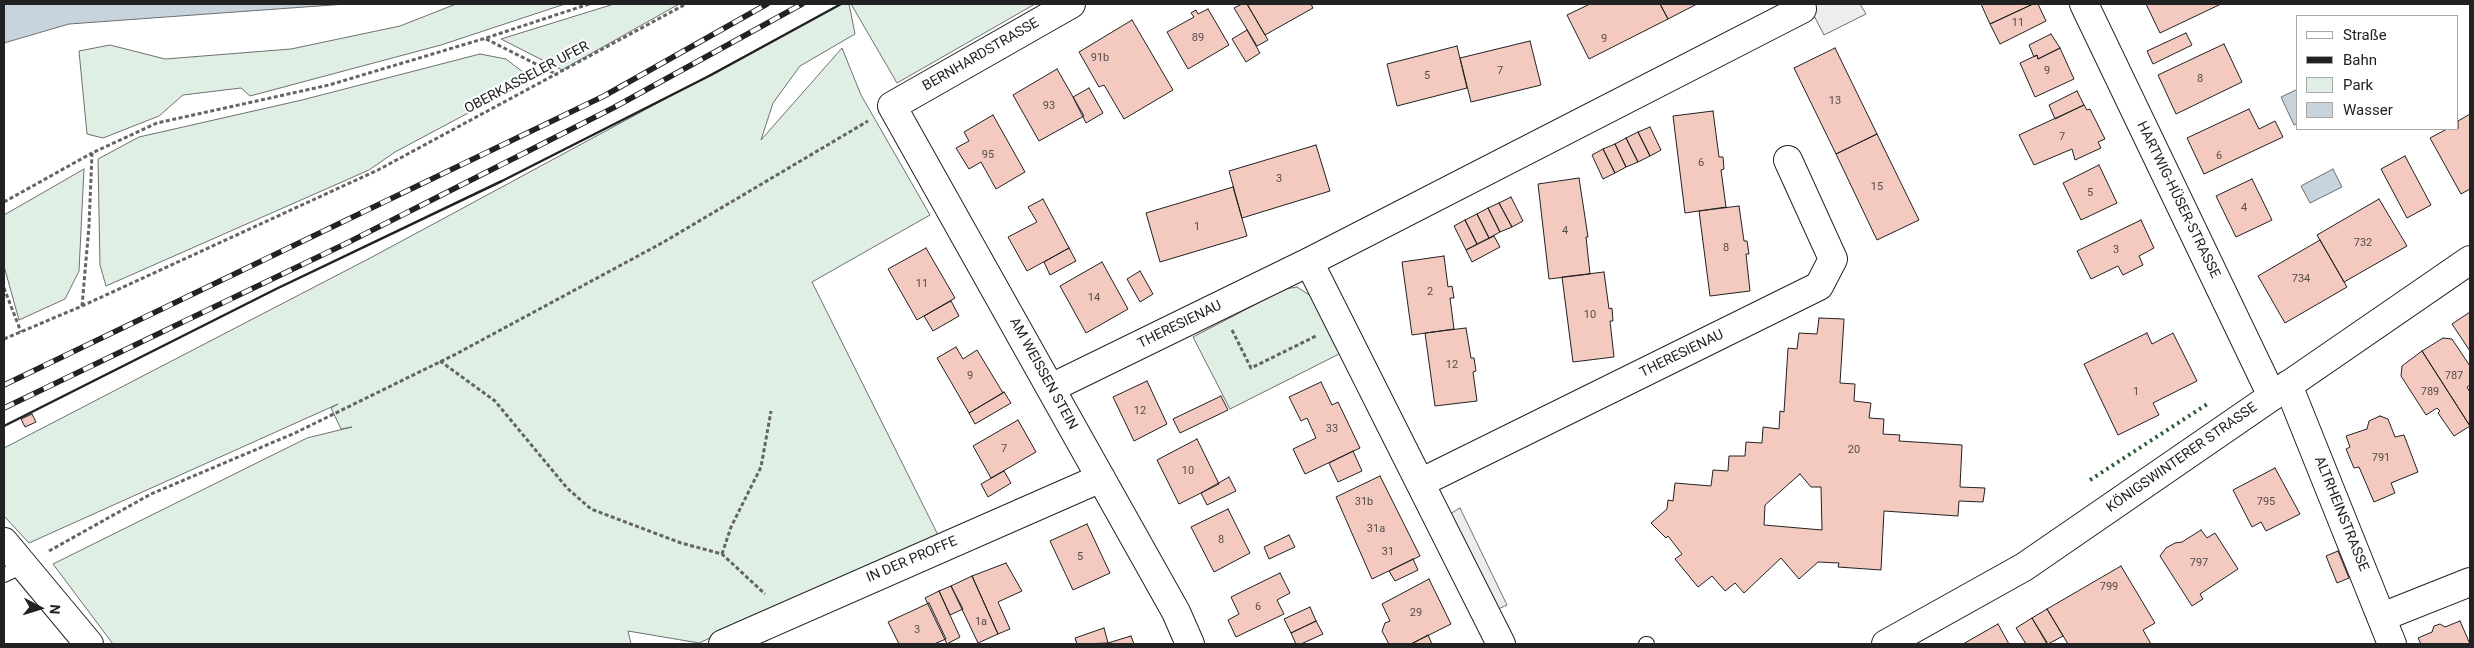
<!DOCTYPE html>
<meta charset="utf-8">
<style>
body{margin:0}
#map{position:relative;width:2474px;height:648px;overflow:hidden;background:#fff;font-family:Roboto,sans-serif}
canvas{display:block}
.frame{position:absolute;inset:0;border:5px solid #222;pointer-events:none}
.legend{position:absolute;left:2296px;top:15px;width:162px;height:115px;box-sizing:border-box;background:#fff;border:1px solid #a7a7a7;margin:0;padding:6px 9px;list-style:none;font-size:15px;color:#222}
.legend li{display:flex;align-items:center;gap:10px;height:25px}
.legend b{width:25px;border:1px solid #a7a7a7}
.north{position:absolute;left:15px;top:583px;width:50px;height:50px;-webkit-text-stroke:4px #fff;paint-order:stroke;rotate:95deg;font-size:14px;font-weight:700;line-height:20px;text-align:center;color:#222}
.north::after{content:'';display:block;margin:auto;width:18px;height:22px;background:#222;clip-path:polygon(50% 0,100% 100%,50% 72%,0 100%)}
</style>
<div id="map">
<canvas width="2474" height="648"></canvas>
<div class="frame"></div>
<ul class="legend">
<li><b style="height:6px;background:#fff"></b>Straße</li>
<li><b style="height:6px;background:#222"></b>Bahn</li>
<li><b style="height:14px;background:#e0efe3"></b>Park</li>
<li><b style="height:14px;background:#c7d3dd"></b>Wasser</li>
</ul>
<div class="north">N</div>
</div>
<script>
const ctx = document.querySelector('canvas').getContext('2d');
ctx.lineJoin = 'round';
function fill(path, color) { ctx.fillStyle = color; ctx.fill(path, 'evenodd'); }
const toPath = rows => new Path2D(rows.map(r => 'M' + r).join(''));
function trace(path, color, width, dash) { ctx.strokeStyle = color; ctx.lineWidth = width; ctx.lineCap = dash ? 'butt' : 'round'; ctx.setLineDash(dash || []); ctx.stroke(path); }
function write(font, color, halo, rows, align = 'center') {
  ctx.font = font + ' Roboto,sans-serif'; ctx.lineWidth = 4; ctx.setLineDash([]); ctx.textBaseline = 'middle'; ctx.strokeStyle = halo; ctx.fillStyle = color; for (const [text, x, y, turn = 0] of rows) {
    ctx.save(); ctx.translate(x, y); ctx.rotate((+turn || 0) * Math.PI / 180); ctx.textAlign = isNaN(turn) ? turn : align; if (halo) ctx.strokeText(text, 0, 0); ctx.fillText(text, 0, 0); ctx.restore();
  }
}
const green = toPath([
 [456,4,565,4,441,45,250,96,241,88,183,95,159,116,103,138,87,134,79,51,110,45,165,59,291,49,400,26,456,4],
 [614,4,679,4,562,70,501,39,614,4],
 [841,4,849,4,855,34,800,66,773,103,761,140,842,48,861,95,930,215,812,282,938,535,699,643,628,631,631,644,113,644,53,564,307,438,352,427,341,429,331,408,338,404,29,543,4,516,4,448,374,256,841,4],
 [851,4,1035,4,897,83,851,4],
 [480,54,506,59,532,79,395,152,369,170,106,286,100,265,98,159,139,137,302,100,480,54],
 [84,169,79,271,65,299,19,320,4,266,4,215,84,169],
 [1297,287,1314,298,1341,353,1230,409,1193,337,1285,289,1297,287]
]);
fill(green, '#e0efe3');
trace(green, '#6f6f6f', 1);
const parking = toPath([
 [1808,4,1860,4,1866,14,1824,35,1808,4],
 [1460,508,1507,605,1494,611,1448,515,1460,508]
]);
fill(parking, '#ededed');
trace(parking, '#6f6f6f', 1);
const water = toPath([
 [4,4,346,4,69,24,4,43,4,4],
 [2298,89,2298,123,2294,125,2281,97,2298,89],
 [2333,169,2342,187,2310,203,2301,186,2333,169]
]);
fill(water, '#c7d3dd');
trace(water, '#6f6f6f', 1);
const building = toPath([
 [1242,4,1247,4,1268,40,1257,46,1234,8,1242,4],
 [1247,4,1311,4,1313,8,1265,35,1247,4],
 [1590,4,1660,4,1668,19,1589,59,1567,15,1590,4],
 [1660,4,1697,4,1668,19,1660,4],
 [1981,4,2033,4,1990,24,1981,4],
 [2033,4,2038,4,2046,21,2000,44,1990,24,2033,4],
 [2146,4,2221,4,2160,33,2146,4],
 [1208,9,1229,45,1188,69,1167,32,1194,17,1191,13,1196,10,1198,14,1208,9],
 [1132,20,1173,90,1124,119,1104,85,1099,87,1079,52,1132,20],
 [1247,30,1260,53,1246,62,1232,39,1247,30],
 [2186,33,2192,45,2153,64,2147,51,2186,33],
 [2051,34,2060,48,2038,59,2037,55,2034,57,2029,45,2051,34],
 [1530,41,1541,85,1471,102,1460,58,1530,41],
 [2224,44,2242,82,2176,114,2158,75,2224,44],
 [1457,46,1467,88,1397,106,1387,64,1457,46],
 [1835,48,1877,134,1836,154,1794,68,1835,48],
 [2060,48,2074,79,2035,97,2020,63,2037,55,2038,59,2060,48],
 [1057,69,1084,116,1039,141,1013,95,1057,69],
 [1089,88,1103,113,1086,123,1073,97,1089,88],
 [2077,91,2084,105,2055,119,2049,105,2077,91],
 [2084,105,2087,110,2090,109,2105,139,2098,142,2101,148,2075,160,2072,149,2034,165,2019,135,2084,105],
 [2249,109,2259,129,2275,121,2283,137,2204,174,2187,138,2249,109],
 [1713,111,1719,157,1723,157,1724,169,1721,170,1726,207,1685,213,1673,116,1713,111],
 [2470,114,2470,189,2461,194,2430,138,2447,129,2458,129,2458,121,2470,114],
 [993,115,1025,172,996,189,981,162,969,169,956,148,969,141,964,132,993,115],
 [1650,127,1661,150,1650,156,1638,132,1650,127],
 [1638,132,1650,156,1638,162,1626,138,1638,132],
 [1877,134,1919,220,1877,240,1836,154,1877,134],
 [1626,138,1638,162,1626,167,1615,144,1626,138],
 [1615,144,1626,167,1615,173,1603,149,1615,144],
 [1316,145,1330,191,1242,218,1229,171,1316,145],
 [1603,149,1615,173,1603,179,1592,155,1603,149],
 [2405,156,2431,205,2407,218,2381,169,2405,156],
 [2099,165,2117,203,2081,220,2063,183,2099,165],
 [1579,178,1588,237,1586,237,1590,274,1549,279,1538,184,1579,178],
 [2252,179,2272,220,2236,237,2216,196,2252,179],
 [1233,187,1247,236,1160,262,1146,213,1233,187],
 [1511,197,1523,221,1512,227,1499,203,1511,197],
 [1043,199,1069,248,1027,271,1008,237,1037,222,1028,207,1043,199],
 [2379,199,2407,246,2344,282,2317,235,2379,199],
 [1499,203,1512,227,1500,232,1488,208,1499,203],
 [1739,206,1744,241,1747,241,1749,254,1746,254,1750,291,1710,296,1699,211,1739,206],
 [1488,208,1500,232,1489,238,1477,214,1488,208],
 [1477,214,1489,238,1477,244,1465,220,1477,214],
 [1465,220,1477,244,1466,250,1454,226,1465,220],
 [2141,220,2154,248,2139,256,2143,265,2123,275,2118,266,2091,279,2077,251,2141,220],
 [1494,236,1500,247,1472,262,1466,250,1494,236],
 [2320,240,2347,287,2285,323,2258,276,2320,240],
 [926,248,955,298,917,320,888,269,926,248],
 [1069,248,1076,261,1050,275,1044,262,1069,248],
 [1444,256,1448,287,1452,286,1454,298,1450,298,1454,329,1412,335,1402,262,1444,256],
 [1102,262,1128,309,1086,333,1060,286,1102,262],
 [1140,271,1153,294,1140,302,1127,279,1140,271],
 [1604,272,1609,309,1612,308,1613,321,1610,321,1614,357,1573,362,1562,277,1604,272],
 [951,301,959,316,933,331,924,316,951,301],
 [2470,312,2470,351,2452,324,2470,312],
 [1819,318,1844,319,1840,383,1855,384,1854,401,1871,403,1869,418,1884,419,1883,434,1900,435,1899,441,1962,445,1960,487,1985,488,1983,502,1959,501,1958,516,1884,511,1881,570,1838,567,1839,563,1818,562,1799,579,1781,558,1744,593,1735,583,1725,591,1712,576,1698,587,1675,559,1682,554,1668,536,1666,538,1651,523,1667,509,1668,500,1673,501,1675,483,1711,486,1713,470,1728,471,1729,456,1745,456,1746,442,1762,443,1763,427,1779,429,1780,411,1784,412,1788,348,1797,349,1799,333,1817,334,1819,318],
 [1800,474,1811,487,1821,487,1822,530,1764,525,1765,505,1800,474],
 [1466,328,1471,358,1474,358,1476,371,1473,372,1477,401,1435,406,1425,333,1466,328],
 [2147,333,2152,344,2173,333,2197,381,2153,403,2159,415,2118,435,2084,364,2147,333],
 [2443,338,2452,339,2470,366,2470,385,2467,387,2470,392,2470,426,2422,351,2443,338],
 [956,347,963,359,977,350,1003,393,969,413,937,358,956,347],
 [2422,351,2470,426,2454,436,2438,413,2440,411,2437,408,2426,415,2401,376,2402,366,2422,351],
 [1147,381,1167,424,1134,441,1113,397,1147,381],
 [1321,382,1332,405,1338,402,1360,448,1305,474,1293,449,1316,438,1307,418,1301,421,1289,397,1321,382],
 [1004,392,1011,403,975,424,969,413,1004,392],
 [1221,396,1228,410,1180,433,1173,419,1221,396],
 [32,414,36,422,25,427,21,419,32,414],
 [2380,416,2388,419,2395,437,2404,435,2418,472,2391,483,2395,493,2374,502,2359,467,2354,468,2346,449,2350,447,2346,436,2367,429,2369,421,2380,416],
 [1018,420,1036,452,991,478,973,446,1018,420],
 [1197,439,1219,484,1179,504,1157,460,1197,439],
 [1353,451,1362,471,1338,482,1329,463,1353,451],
 [2275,468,2300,514,2266,531,2261,522,2252,527,2233,490,2275,468],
 [1004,471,1011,483,988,497,981,484,1004,471],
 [1380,476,1420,556,1372,579,1336,497,1380,476],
 [1229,477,1236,491,1207,505,1201,493,1229,477],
 [1228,509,1250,553,1214,572,1191,527,1228,509],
 [1087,524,1110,573,1073,590,1050,541,1087,524],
 [2201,530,2207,538,2215,533,2238,569,2200,594,2203,599,2192,606,2160,556,2166,548,2175,543,2182,542,2201,530],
 [1289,535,1295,547,1269,559,1264,547,1289,535],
 [2338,551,2349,578,2337,583,2326,556,2338,551],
 [1413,559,1418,570,1395,581,1389,571,1413,559],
 [1006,563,1022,591,998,602,1010,629,998,634,972,576,1006,563],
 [2121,566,2155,623,2143,630,2151,644,2068,644,2047,609,2121,566],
 [1280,573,1290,593,1277,600,1284,614,1236,637,1228,620,1239,614,1231,597,1280,573],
 [972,576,998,634,978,643,951,586,972,576],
 [1429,579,1451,624,1411,644,1389,644,1382,631,1385,623,1390,621,1382,604,1429,579],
 [951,586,963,609,950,615,939,591,951,586],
 [939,591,960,637,947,644,925,598,939,591],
 [929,603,946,639,934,644,899,644,888,622,929,603],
 [1310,607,1316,621,1291,633,1284,619,1310,607],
 [2047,609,2063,636,2048,644,2032,618,2047,609],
 [2032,618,2047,644,2026,644,2016,628,2032,618],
 [1316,621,1323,634,1301,644,1296,644,1291,633,1316,621],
 [2460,621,2470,644,2421,644,2418,638,2432,632,2434,626,2440,624,2445,627,2460,621],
 [1998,624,2009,644,1963,644,1998,624],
 [1104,628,1108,643,1077,644,1075,638,1104,628],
 [1428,635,1432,644,1407,644,1411,644,1428,635],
 [1131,636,1134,644,1105,644,1108,643,1131,636]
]);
fill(building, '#f3c9c0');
trace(building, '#222', 1);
const service = toPath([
 [4,575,23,566],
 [1646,644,1647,644]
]);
const minor = toPath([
 [1071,4,892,106,1176,612,1190,644],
 [2084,4,2272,396],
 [1309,262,1501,644],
 [2288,385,2392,644],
 [1051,388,1309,262,1802,9],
 [1420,483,1819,286,1833,259,1788,160],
 [4,542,89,644],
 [2382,617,2470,582],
 [723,644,1101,478]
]);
const secondary = toPath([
 [1886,644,2024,567,2470,260]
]);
trace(service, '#222', 16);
trace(minor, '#222', 30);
trace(secondary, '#222', 30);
trace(toPath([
 [486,39,558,75],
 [4,202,92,153],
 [4,288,21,332],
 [82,306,89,226,92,153,157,123,329,85,486,38,589,4],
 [1232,330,1251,368,1316,336],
 [4,339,82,306,378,170,686,4],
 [440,361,495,401,567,488,591,509,681,543,722,554,765,594],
 [49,551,151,494,295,433,456,354,662,243,868,121],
 [722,554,731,527,761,467,771,411]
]), '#646464', 3, [4, 2.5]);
trace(service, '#fff', 14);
trace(minor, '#fff', 28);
trace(secondary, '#fff', 28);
const rail = toPath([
 [4,385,604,96,767,4],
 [4,408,347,243,613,108,802,4]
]);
trace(rail, '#222', 5.5);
trace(rail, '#fff', 4, [11]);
trace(toPath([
 [2090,480,2209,403]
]), '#2f5e38', 4, [2.5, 4]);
trace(toPath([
 [4,426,276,289,502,181,711,75,841,4]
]), '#222', 2.5);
write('11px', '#564c4a', null, [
 ["11",2018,23],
 ["89",1198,38],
 ["9",1604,39],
 ["91b",1100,58],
 ["7",1500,71],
 ["9",2047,71],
 ["5",1427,76],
 ["8",2200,79],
 ["13",1835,101],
 ["93",1049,106],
 ["7",2062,137],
 ["95",988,155],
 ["6",2219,156],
 ["6",1701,163],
 ["3",1279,179],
 ["15",1877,187],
 ["5",2090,193],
 ["4",2244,208],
 ["1",1197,227],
 ["4",1565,231],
 ["732",2363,243],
 ["8",1726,248],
 ["3",2116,250],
 ["734",2301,279],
 ["11",922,284],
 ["2",1430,292],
 ["14",1094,298],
 ["10",1590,315],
 ["12",1452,365],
 ["9",970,376],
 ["787",2454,376],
 ["1",2136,392],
 ["789",2430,392],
 ["12",1140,411],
 ["33",1332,429],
 ["7",1004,449],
 ["20",1854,450],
 ["791",2381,458],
 ["10",1188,471],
 ["31b",1364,502],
 ["795",2266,502],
 ["31a",1376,529],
 ["8",1221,540],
 ["31",1388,552],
 ["5",1080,557],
 ["797",2199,563],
 ["799",2109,587],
 ["6",1258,607],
 ["29",1416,613],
 ["1a",981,622],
 ["3",917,630]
]);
write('14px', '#222', '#fff', [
 ["BERNHARDSTRASSE",981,55,-30],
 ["OBERKASSELER UFER",527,78,-28],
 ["HARTWIG-HÜSER-STRASSE",2178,200,64],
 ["THERESIENAU",1180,325,-26],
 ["THERESIENAU",1682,354,-26],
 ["AM WEISSEN STEIN",1043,374,61],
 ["KÖNIGSWINTERER STRASSE",2182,458,-35],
 ["ALTRHEINSTRASSE",2341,514,68],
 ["IN DER PROFFE",912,560,-23]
]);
</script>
